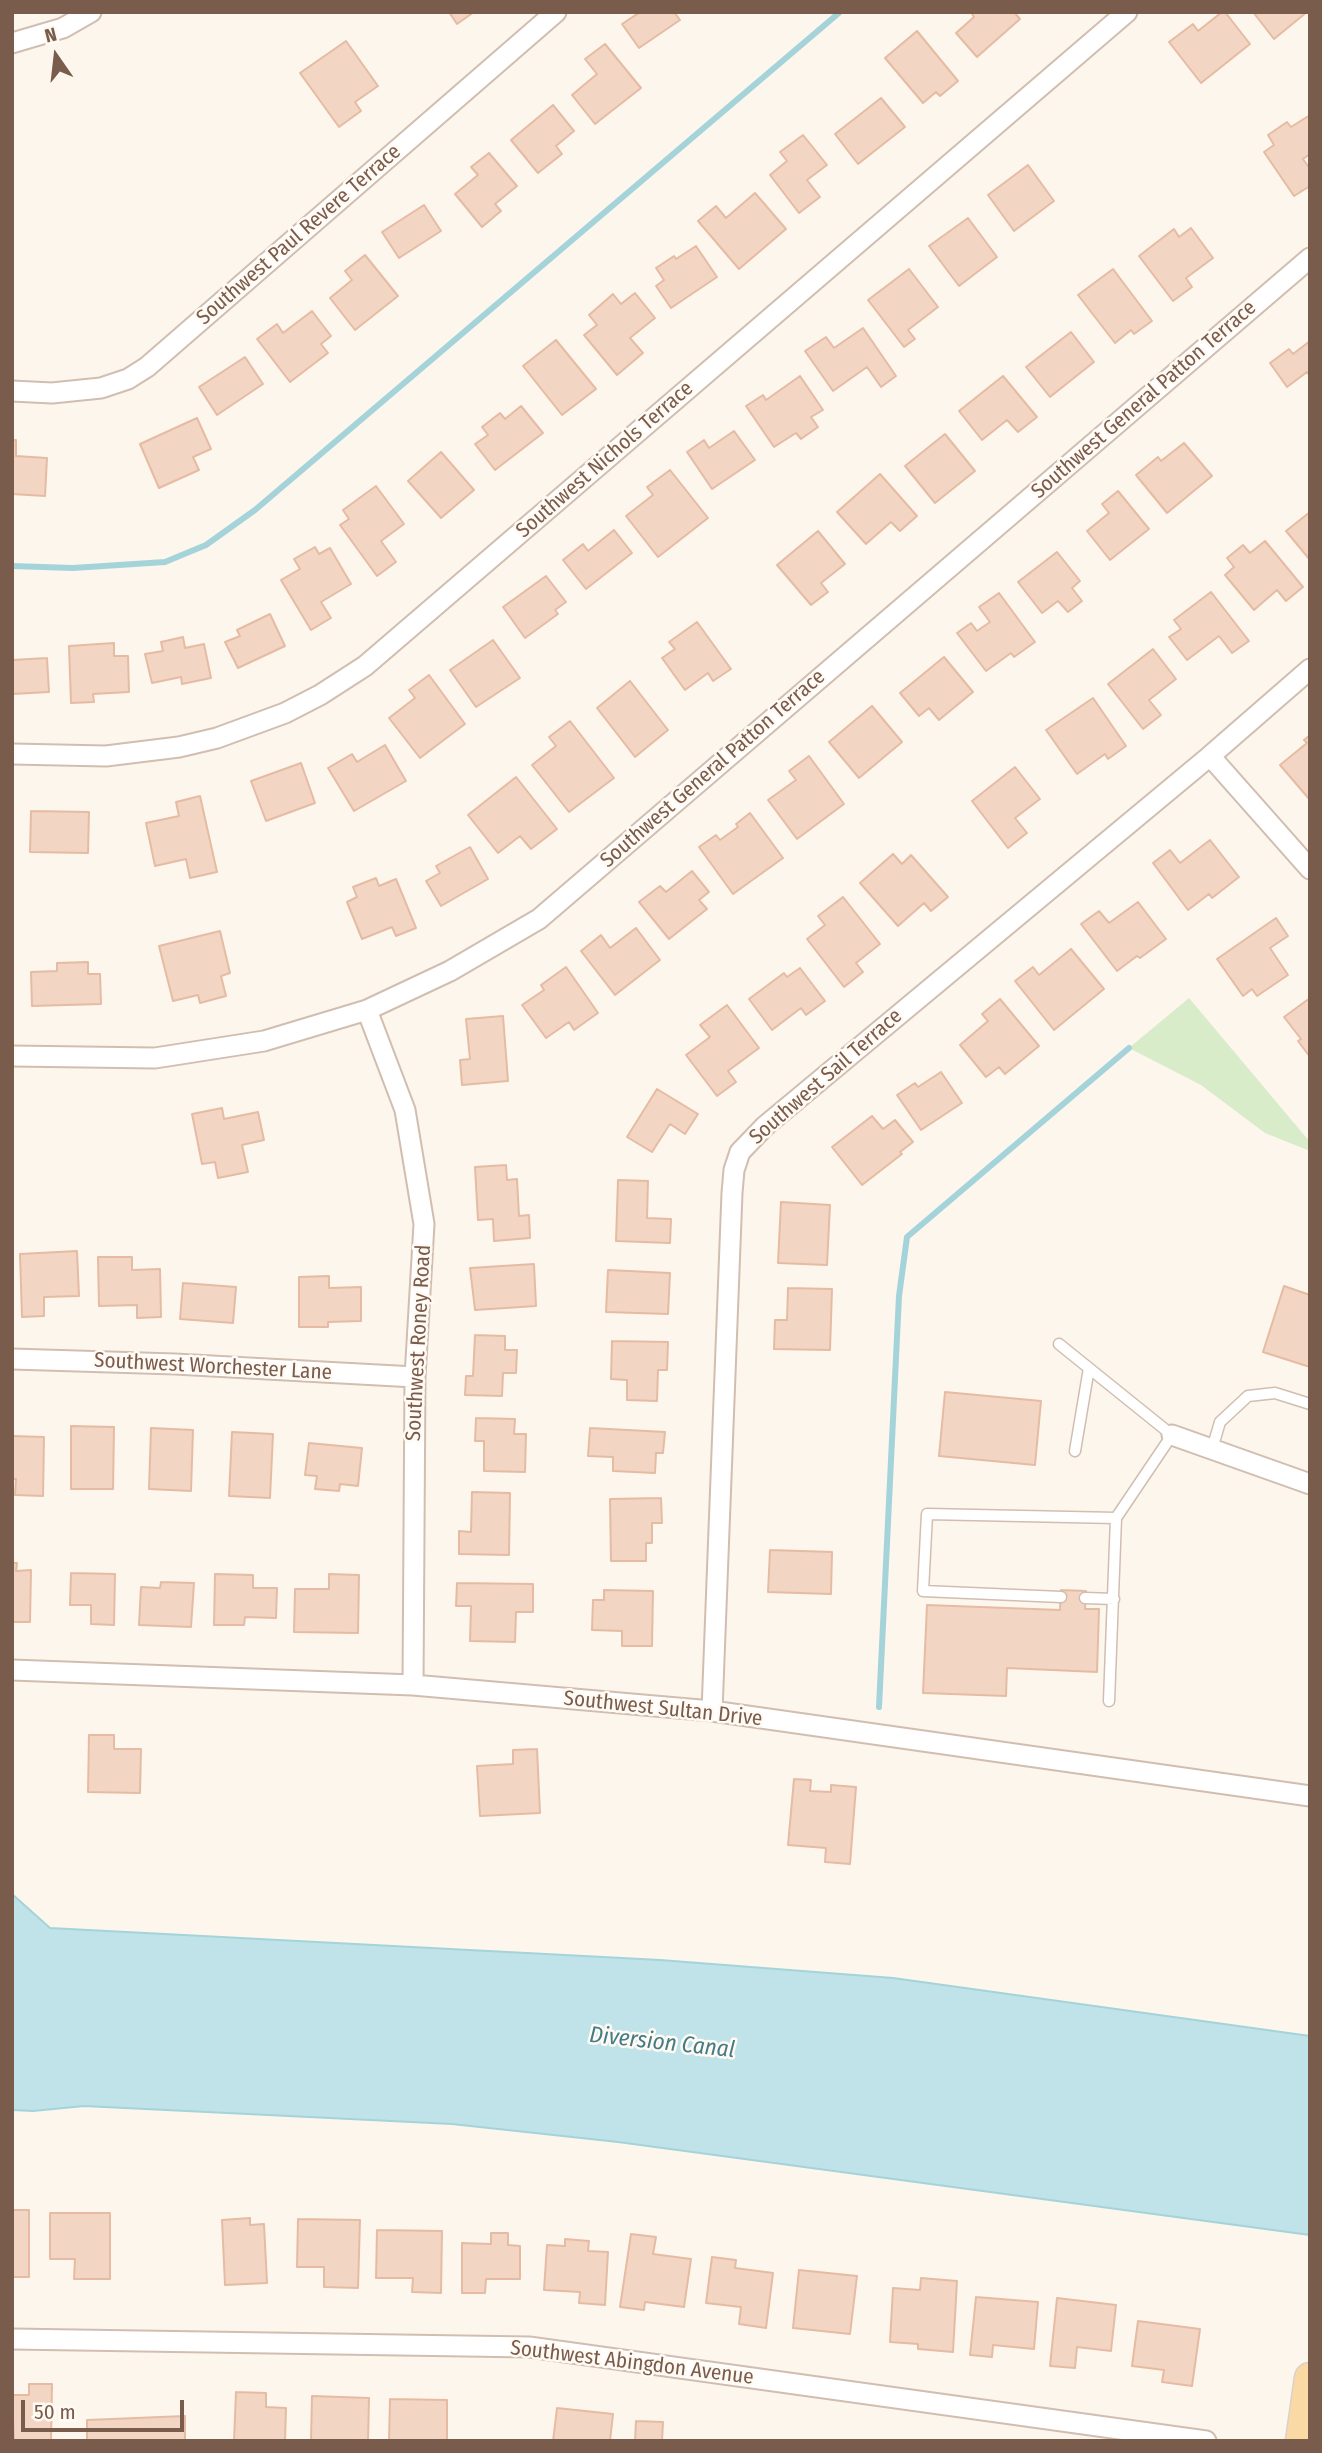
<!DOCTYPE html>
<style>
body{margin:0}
#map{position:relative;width:1322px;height:2453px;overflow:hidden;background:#fdf6ec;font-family:"Fira Sans Condensed",sans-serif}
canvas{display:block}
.frame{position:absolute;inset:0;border:14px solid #7a5c4d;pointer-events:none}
.north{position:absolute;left:21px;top:21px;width:70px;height:70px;-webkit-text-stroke:5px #fffaf3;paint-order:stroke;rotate:346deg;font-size:19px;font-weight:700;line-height:28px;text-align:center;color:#7a5c4d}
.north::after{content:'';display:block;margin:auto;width:24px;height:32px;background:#7a5c4d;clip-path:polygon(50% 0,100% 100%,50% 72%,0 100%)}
.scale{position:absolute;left:21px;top:2400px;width:163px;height:32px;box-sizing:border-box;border:4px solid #7a5c4d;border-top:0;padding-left:9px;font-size:21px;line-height:24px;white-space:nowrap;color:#7a5c4d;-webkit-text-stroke:5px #fffaf3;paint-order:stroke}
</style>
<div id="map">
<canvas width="1322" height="2453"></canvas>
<div class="frame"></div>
<div class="north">N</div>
<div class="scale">50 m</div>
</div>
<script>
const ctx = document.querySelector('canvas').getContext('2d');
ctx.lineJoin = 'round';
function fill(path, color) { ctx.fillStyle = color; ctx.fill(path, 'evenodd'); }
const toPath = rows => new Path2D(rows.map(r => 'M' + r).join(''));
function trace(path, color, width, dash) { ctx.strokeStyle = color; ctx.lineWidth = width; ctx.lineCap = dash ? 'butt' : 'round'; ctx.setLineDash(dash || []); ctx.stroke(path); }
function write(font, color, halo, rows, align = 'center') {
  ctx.font = font + ' "Fira Sans Condensed",sans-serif'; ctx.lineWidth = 5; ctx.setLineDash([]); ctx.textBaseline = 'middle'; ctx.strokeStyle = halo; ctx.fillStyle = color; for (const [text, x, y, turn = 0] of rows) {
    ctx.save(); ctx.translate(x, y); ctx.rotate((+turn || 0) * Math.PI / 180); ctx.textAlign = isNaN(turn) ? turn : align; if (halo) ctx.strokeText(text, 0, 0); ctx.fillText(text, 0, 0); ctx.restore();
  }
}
fill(toPath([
 [1189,998,1310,1142,1310,1151,1265,1133,1201,1085,1129,1048]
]), '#d8ecc9');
const water = toPath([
 [12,1894,50,1928,660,1960,893,1978,1310,2036,1310,2235,618,2142,452,2124,84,2106,33,2111,12,2110,12,1894]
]);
fill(water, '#bfe3e8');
trace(water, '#a5d3da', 2);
trace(toPath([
 [12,566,73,568,165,562,206,545,255,510,840,12],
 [879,1707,899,1296,907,1237,1129,1048]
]), '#a5d3da', 6);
const building = toPath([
 [449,12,474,12,457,24,449,12],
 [640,12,674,12,680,20,639,48,622,24,640,12],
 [1014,12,1020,19,977,57,956,33,974,17,971,12,1014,12],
 [1222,12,1225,12,1250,44,1201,83,1169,42,1193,24,1198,31,1222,12],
 [1253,12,1307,12,1274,39,1253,12],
 [917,31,958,81,940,96,936,92,923,103,885,58,917,31],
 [346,41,378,86,355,102,361,111,339,127,300,73,346,41],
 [605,44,641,88,595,124,572,95,597,74,585,59,605,44],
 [881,98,905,127,858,164,835,134,881,98],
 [553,105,574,131,556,146,562,154,538,173,511,140,553,105],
 [1310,115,1310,154,1303,159,1310,169,1310,186,1294,196,1264,152,1274,145,1268,135,1287,122,1291,127,1310,115],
 [803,135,827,165,807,180,820,197,799,213,770,175,787,161,780,152,803,135],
 [489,153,517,186,495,204,501,211,482,227,455,194,478,175,471,167,489,153],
 [1028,165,1054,201,1014,231,988,195,1028,165],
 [755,193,786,229,739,269,698,221,716,206,726,218,755,193],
 [424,205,441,231,399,258,382,232,424,205],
 [968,218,997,257,959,286,929,246,968,218],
 [1191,228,1213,258,1186,278,1192,287,1173,301,1139,256,1174,229,1179,237,1191,228],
 [696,246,717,277,671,308,656,286,664,280,656,268,674,256,676,259,696,246],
 [365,255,398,296,355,330,330,298,352,280,345,271,365,255],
 [909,269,938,307,908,330,915,339,904,347,868,300,909,269],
 [1113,269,1152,321,1134,334,1131,330,1115,343,1078,295,1113,269],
 [635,293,655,318,630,338,643,353,617,375,584,335,597,325,589,315,613,294,621,304,635,293],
 [312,311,331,336,321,344,328,353,290,382,257,339,277,324,283,333,312,311],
 [863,328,896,376,881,387,867,367,833,391,805,351,826,337,834,348,863,328],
 [1071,332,1094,362,1050,397,1026,367,1071,332],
 [556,340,596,389,562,415,523,366,556,340],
 [1310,341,1310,376,1307,372,1287,387,1270,363,1289,349,1293,354,1310,341],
 [245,357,263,384,217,415,199,387,245,357],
 [800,376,823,410,811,417,818,427,801,439,796,433,774,447,746,406,763,395,766,400,800,376],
 [1003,376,1037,417,1018,432,1007,420,982,440,959,411,1003,376],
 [521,406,543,433,495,470,475,444,488,435,482,427,500,413,505,419,521,406],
 [197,418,211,449,193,457,199,470,159,488,140,444,197,418],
 [734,431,755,460,712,489,687,452,704,440,709,448,734,431],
 [945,434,975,471,935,503,905,466,945,434],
 [12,440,16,440,16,456,47,458,45,496,12,494,12,440],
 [1184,443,1212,476,1167,513,1136,475,1158,457,1161,461,1184,443],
 [441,452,474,490,441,518,408,481,441,452],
 [670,470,708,518,658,557,626,516,653,495,647,487,670,470],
 [880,474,917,516,900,531,891,522,866,544,837,512,880,474],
 [376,486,404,524,381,541,396,562,377,576,340,525,349,519,343,510,376,486],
 [1118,491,1149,529,1110,560,1087,531,1109,513,1102,504,1118,491],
 [1310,512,1310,560,1286,531,1310,512],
 [614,530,632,553,586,589,563,560,583,544,588,551,614,530],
 [818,531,845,564,821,583,828,592,811,605,777,565,818,531],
 [1265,541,1303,587,1286,601,1277,590,1254,610,1225,575,1234,567,1227,558,1243,545,1250,553,1265,541],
 [315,547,319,554,330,548,351,584,321,602,331,618,311,630,281,580,300,569,294,559,315,547],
 [1057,552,1080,581,1072,588,1082,601,1068,612,1058,601,1042,613,1018,582,1057,552],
 [546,576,566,602,555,610,558,614,525,638,503,607,546,576],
 [1211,592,1249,641,1232,653,1219,636,1187,660,1169,637,1181,629,1174,620,1211,592],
 [999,593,1035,642,1014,657,1011,653,986,671,957,633,971,623,977,631,990,622,979,607,999,593],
 [270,614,285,646,238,668,225,642,240,636,237,630,270,614],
 [697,622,731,669,713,681,708,673,685,690,662,658,675,649,669,642,697,622],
 [183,637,185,648,204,644,211,678,182,684,181,677,152,683,145,654,163,651,161,642,183,637],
 [493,640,520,678,476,707,450,670,493,640],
 [114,643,114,656,128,656,129,692,93,694,94,702,71,703,69,646,114,643],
 [1153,649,1176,679,1149,700,1161,715,1143,729,1108,684,1153,649],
 [944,657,973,692,939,720,929,708,919,716,900,693,944,657],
 [47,658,49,692,12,694,12,660,47,658],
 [429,675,465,724,420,758,389,718,415,698,409,690,429,675],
 [630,681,668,730,635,757,597,708,630,681],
 [1093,698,1126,746,1108,759,1105,754,1077,774,1046,730,1093,698],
 [872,706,902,742,859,778,829,742,872,706],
 [570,721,614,778,569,812,532,765,556,746,549,737,570,721],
 [1310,735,1310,800,1280,765,1307,743,1304,740,1310,735],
 [385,745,406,781,354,811,328,768,352,754,357,762,385,745],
 [809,756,844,804,797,839,768,800,796,780,789,771,809,756],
 [301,763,315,803,266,821,251,781,301,763],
 [1015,767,1040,799,1015,818,1027,833,1008,848,972,801,1015,767],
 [516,777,557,829,531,849,520,836,498,853,468,815,516,777],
 [200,796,217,872,190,878,186,859,155,866,146,823,179,816,176,802,200,796],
 [31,811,89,812,88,853,30,852,31,811],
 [750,813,783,858,733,894,699,847,716,835,720,840,738,827,736,824,750,813],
 [1210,840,1239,877,1212,898,1209,894,1188,910,1153,863,1170,850,1180,863,1210,840],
 [470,847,488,879,441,906,426,881,440,873,436,866,470,847],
 [893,854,902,864,911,855,948,897,931,911,924,903,898,926,860,883,893,854],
 [692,871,709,892,699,900,707,909,669,939,639,902,660,886,666,892,692,871],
 [376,878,379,886,396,879,416,928,396,936,392,927,362,939,347,902,357,897,353,887,376,878],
 [843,897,880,944,856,963,863,972,844,987,807,939,825,925,818,916,843,897],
 [1138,902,1166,939,1140,958,1137,956,1117,971,1081,924,1099,911,1109,923,1138,902],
 [1276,918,1288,936,1270,948,1288,975,1257,996,1252,989,1243,996,1217,959,1276,918],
 [636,928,660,960,615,995,581,951,601,935,610,948,636,928],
 [220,931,230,973,221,976,226,996,200,1003,198,995,173,1001,159,946,220,931],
 [1071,949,1104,989,1054,1030,1015,981,1033,967,1039,975,1071,949],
 [88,962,88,974,100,974,101,1004,32,1006,31,972,57,971,57,963,88,962],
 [566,967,598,1013,574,1030,569,1022,546,1038,522,1005,544,990,541,985,566,967],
 [800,968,825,1001,806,1015,801,1008,772,1030,749,999,784,973,787,977,800,968],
 [1310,998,1310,1057,1298,1041,1301,1039,1284,1017,1310,998],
 [1000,999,1039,1046,1005,1074,999,1067,986,1077,960,1045,988,1021,982,1014,1000,999],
 [727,1005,759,1048,728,1071,736,1082,717,1096,686,1055,710,1037,700,1025,727,1005],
 [503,1016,508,1081,462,1085,460,1060,470,1059,466,1019,503,1016],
 [941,1072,962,1103,921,1130,897,1095,915,1083,918,1087,941,1072],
 [657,1089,698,1114,685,1134,670,1124,652,1152,627,1137,657,1089],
 [222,1108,224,1119,258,1112,264,1140,242,1145,248,1172,218,1178,215,1162,202,1164,192,1114,222,1108],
 [872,1116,883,1129,895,1120,913,1142,900,1152,902,1154,862,1185,832,1147,872,1116],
 [506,1165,507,1180,517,1179,519,1216,529,1215,530,1238,494,1241,493,1219,478,1220,475,1167,506,1165],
 [618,1180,648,1181,647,1218,671,1219,670,1243,616,1241,618,1180],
 [781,1202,830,1205,827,1265,778,1263,781,1202],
 [77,1251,79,1296,44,1297,44,1316,22,1317,20,1254,77,1251],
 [98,1257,132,1257,132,1270,160,1269,161,1317,137,1318,137,1305,99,1306,98,1257],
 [534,1264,536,1306,475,1310,470,1268,534,1264],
 [608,1270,670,1273,668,1314,606,1312,608,1270],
 [329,1276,329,1288,361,1287,361,1321,328,1322,328,1327,299,1327,299,1277,329,1276],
 [183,1283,236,1287,233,1323,180,1319,183,1283],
 [1284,1286,1310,1295,1310,1367,1263,1352,1284,1286],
 [788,1288,832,1289,830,1350,774,1349,775,1320,787,1320,788,1288],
 [475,1335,505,1336,505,1350,517,1350,516,1373,503,1373,502,1396,465,1395,466,1376,473,1376,475,1335],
 [612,1341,668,1342,667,1370,658,1370,657,1401,627,1400,627,1380,611,1379,612,1341],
 [945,1392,1041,1401,1035,1465,939,1456,945,1392],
 [476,1418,515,1419,514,1434,526,1434,525,1472,484,1471,484,1441,475,1441,476,1418],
 [71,1426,114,1427,113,1489,71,1489,71,1426],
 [151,1428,193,1430,191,1491,149,1489,151,1428],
 [590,1428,665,1432,663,1453,656,1453,655,1473,613,1471,613,1457,588,1456,590,1428],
 [232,1432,273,1434,270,1498,229,1496,232,1432],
 [12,1436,44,1437,43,1496,15,1495,16,1479,12,1479,12,1436],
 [309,1443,362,1448,358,1486,340,1484,339,1491,315,1489,317,1476,305,1475,309,1443],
 [472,1492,510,1493,509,1555,459,1554,459,1531,471,1532,472,1492],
 [661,1498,662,1523,652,1523,652,1543,646,1543,646,1561,611,1561,610,1499,661,1498],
 [770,1550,832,1552,831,1594,768,1592,770,1550],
 [12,1563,17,1563,16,1571,31,1570,30,1622,12,1622,12,1563],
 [71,1573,115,1574,114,1625,91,1624,91,1605,70,1605,71,1573],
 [215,1574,253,1575,253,1588,277,1588,276,1618,245,1617,244,1625,214,1625,215,1574],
 [329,1574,359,1575,358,1633,294,1632,295,1589,329,1589,329,1574],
 [161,1582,194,1583,191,1627,139,1625,141,1587,160,1588,161,1582],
 [457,1583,533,1584,533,1612,516,1612,515,1642,470,1641,471,1606,456,1606,457,1583],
 [604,1590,653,1591,652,1646,622,1646,622,1631,592,1630,593,1600,604,1600,604,1590],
 [1061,1590,1086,1591,1085,1609,1099,1609,1097,1672,1007,1668,1006,1696,923,1693,927,1605,1060,1610,1061,1590],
 [89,1735,114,1735,114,1749,141,1749,140,1793,88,1792,89,1735],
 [537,1749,540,1813,480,1816,477,1766,513,1764,513,1750,537,1749],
 [794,1779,811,1780,810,1791,831,1792,831,1785,856,1787,850,1864,825,1862,826,1848,788,1845,794,1779],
 [12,2210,29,2210,29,2277,12,2277,12,2210],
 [50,2213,110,2213,110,2279,74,2279,75,2259,50,2259,50,2213],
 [250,2218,250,2225,264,2224,267,2283,225,2285,222,2220,250,2218],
 [298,2219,360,2220,358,2288,324,2287,324,2267,297,2267,298,2219],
 [377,2230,442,2231,441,2293,412,2292,413,2278,376,2278,377,2230],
 [491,2233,508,2233,508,2245,520,2246,520,2279,486,2279,485,2293,462,2293,462,2243,491,2244,491,2233],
 [631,2234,656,2237,653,2254,691,2259,684,2307,645,2302,644,2310,620,2307,631,2234],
 [565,2239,589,2241,588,2251,608,2252,605,2305,579,2303,580,2292,544,2290,547,2245,565,2246,565,2239],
 [712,2257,736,2260,735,2268,773,2273,766,2328,739,2324,741,2307,706,2303,712,2257],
 [799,2270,857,2276,850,2334,793,2328,799,2270],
 [921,2278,957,2281,953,2352,918,2349,918,2344,890,2342,893,2288,920,2290,921,2278],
 [976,2297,1038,2302,1034,2349,993,2345,992,2357,970,2355,976,2297],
 [1057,2298,1116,2305,1111,2351,1077,2347,1075,2368,1050,2366,1057,2298],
 [1138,2321,1200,2329,1192,2386,1162,2382,1164,2370,1132,2366,1138,2321],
 [29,2384,52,2384,51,2441,14,2441,12,2395,29,2395,29,2384],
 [236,2392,266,2393,266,2407,286,2408,285,2441,234,2441,236,2392],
 [312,2396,369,2398,368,2441,311,2441,312,2396],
 [390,2399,447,2400,447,2441,389,2441,390,2399],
 [557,2408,613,2414,610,2441,553,2441,557,2408],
 [185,2416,185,2441,87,2441,87,2420,185,2416],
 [636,2421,663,2422,662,2441,635,2441,636,2421]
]);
fill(building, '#f3d5c3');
trace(building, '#e6bba3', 2);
const service = toPath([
 [1059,1344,1172,1435,1116,1518,1109,1701],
 [1212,1449,1220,1422,1248,1396,1275,1393,1310,1404],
 [1075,1451,1089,1368],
 [1061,1597,923,1591,927,1514,1116,1518],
 [1085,1598,1114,1599]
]);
const minor = toPath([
 [12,43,63,28,91,12],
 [12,391,52,393,101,388,128,379,147,367,556,12],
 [12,754,106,756,179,747,217,738,285,713,320,695,365,666,1127,12],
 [1210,756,1310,869],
 [367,1010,405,1110,424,1224,415,1377,413,1685],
 [12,1056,155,1058,264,1041,367,1010,450,971,539,919,1310,258],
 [12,1359,175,1364,415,1377],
 [1172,1435,1310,1484],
 [12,1670,413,1685,712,1711,1310,1796],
 [712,1711,732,1193,734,1170,740,1152,765,1126,1210,756,1310,669],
 [12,2339,529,2347,1206,2441]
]);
const primary = toPath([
 [1301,2441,1310,2378]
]);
trace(service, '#d1beb0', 13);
trace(minor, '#d1beb0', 23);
trace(primary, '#dad1cd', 33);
trace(service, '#fff', 10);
trace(minor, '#fff', 19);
trace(primary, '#fbd9a5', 30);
write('21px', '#7a5c4d', '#fffaf3', [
 ["Southwest Paul Revere Terrace",299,235,-41],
 ["Southwest General Patton Terrace",1144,400,-41],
 ["Southwest Nichols Terrace",605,460,-41],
 ["Southwest General Patton Terrace",713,769,-41],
 ["Southwest Sail Terrace",826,1077,-41],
 ["Southwest Roney Road",419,1343,-87],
 ["Southwest Worchester Lane",213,1367,3],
 ["Southwest Sultan Drive",663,1709,6],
 ["Southwest Abingdon Avenue",632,2363,7]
]);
write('italic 23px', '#437c86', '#fffaf3', [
 ["Diversion Canal",662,2043,6]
]);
</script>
